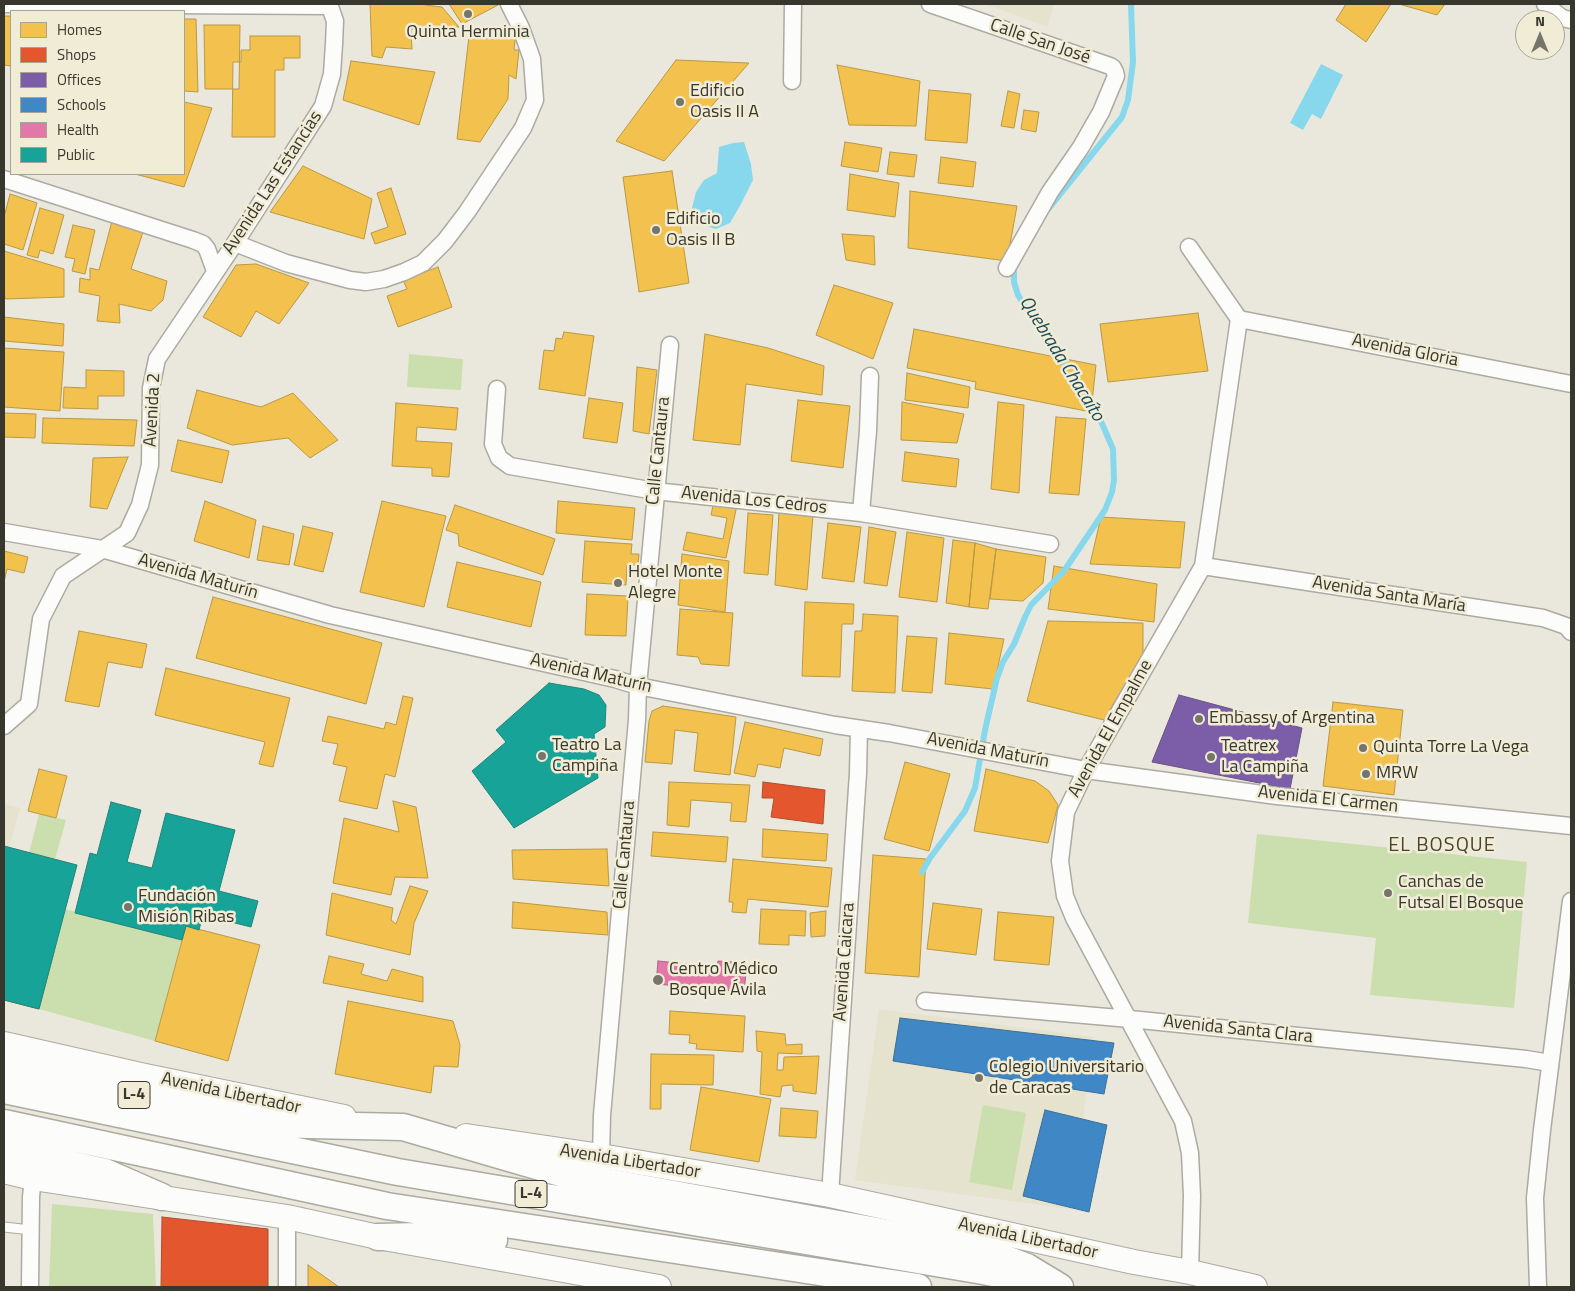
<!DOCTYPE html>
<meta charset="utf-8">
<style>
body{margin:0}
#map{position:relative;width:1575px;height:1291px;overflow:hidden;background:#eae8dc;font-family:"Titillium Web",sans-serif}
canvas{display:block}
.frame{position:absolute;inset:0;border:5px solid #38372e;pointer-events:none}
.legend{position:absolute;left:10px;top:10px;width:175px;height:165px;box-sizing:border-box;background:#f0ecd6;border:1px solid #a6a493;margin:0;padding:6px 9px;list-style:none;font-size:15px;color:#38372e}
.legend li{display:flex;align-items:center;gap:10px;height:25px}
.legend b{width:25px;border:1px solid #a6a493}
.north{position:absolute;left:1515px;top:10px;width:50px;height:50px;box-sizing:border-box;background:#f0ecd6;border:1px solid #a6a493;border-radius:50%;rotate:0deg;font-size:14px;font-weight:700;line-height:20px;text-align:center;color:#38372e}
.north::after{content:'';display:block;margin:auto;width:18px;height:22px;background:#76756b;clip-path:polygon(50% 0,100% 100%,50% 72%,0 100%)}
</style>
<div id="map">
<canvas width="1575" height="1291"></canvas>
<div class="frame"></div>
<ul class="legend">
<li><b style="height:14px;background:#f2c14e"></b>Homes</li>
<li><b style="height:14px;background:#e4572e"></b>Shops</li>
<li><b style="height:14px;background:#7b5ea7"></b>Offices</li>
<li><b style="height:14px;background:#3f88c5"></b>Schools</li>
<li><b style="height:14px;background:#e377a8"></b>Health</li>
<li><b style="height:14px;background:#17a398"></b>Public</li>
</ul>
<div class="north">N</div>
</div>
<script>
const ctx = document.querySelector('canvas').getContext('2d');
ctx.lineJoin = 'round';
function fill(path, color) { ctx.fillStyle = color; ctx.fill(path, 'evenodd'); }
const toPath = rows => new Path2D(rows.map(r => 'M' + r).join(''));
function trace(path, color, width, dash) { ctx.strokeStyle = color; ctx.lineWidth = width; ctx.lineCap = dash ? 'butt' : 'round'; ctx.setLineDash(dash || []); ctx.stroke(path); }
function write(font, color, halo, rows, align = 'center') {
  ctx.font = font + ' "Titillium Web",sans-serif'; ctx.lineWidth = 5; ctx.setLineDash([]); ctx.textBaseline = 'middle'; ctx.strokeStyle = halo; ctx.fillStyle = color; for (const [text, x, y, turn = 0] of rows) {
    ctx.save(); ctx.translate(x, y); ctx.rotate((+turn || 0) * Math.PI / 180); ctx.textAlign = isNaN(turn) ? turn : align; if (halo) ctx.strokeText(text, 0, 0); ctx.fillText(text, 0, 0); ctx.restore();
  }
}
fill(toPath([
 [985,4,1054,4,1048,27],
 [4,804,20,808,9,848,4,846],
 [879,1009,1094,1037,1071,1209,855,1180]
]), '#e5e2cd');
fill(toPath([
 [409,354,463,359,461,390,407,387],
 [39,814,66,820,55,859,29,853],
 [1257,834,1527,862,1514,1008,1370,995,1376,938,1248,923],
 [65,909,182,940,155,1041,39,1009],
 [983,1105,1026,1113,1012,1190,969,1182],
 [52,1204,153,1214,156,1287,49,1287]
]), '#cbdead');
fill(toPath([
 [1321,64,1343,75,1321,119,1312,114,1303,130,1290,123],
 [744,142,751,164,753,180,741,204,730,223,716,229,699,224,692,208,696,192,704,180,717,173,719,147,733,143]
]), '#88d8ed');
const homes = toPath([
 [370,4,425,4,425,5,442,7,459,27,411,29,412,49,386,47,382,58,372,56,370,4],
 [449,4,500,4,462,24,449,4],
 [1346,4,1391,4,1366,42,1336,20,1346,4],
 [1399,4,1445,4,1437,15,1399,4],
 [4,16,11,16,11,66,4,65,4,16],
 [184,19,196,19,198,92,184,91,184,19],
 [204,25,240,25,239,89,205,89,204,25],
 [494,31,516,33,514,50,519,50,516,79,509,75,508,99,480,142,457,139,469,36,493,39,494,31],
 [250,36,300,36,300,58,284,58,284,70,275,70,275,137,232,137,233,62,241,62,241,50,250,50,250,36],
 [676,60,749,63,664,161,616,141,676,60],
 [351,61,435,72,419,125,343,100,351,61],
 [837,65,920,81,916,126,849,125,837,65],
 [929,90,971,94,967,143,925,140,929,90],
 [1008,91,1020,94,1014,128,1001,126,1008,91],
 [184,102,212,108,184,187,135,174,184,174,184,102],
 [1024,110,1039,112,1036,132,1021,129,1024,110],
 [845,142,882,148,878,172,841,166,845,142],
 [890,152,917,155,914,177,887,174,890,152],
 [941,157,976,162,973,187,938,183,941,157],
 [303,166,372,199,364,239,270,212,303,166],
 [672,171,689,283,639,292,623,177,672,171],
 [850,174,899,183,895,217,847,210,850,174],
 [391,188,406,234,375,244,371,233,388,227,377,193,391,188],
 [910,191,1017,206,1007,261,908,248,910,191],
 [10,194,37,203,23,250,4,244,4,217,10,194],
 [40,208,64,215,53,254,40,250,38,258,27,255,40,208],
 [112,221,143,232,131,269,167,281,163,300,151,311,119,304,120,323,97,321,100,296,79,292,80,278,90,280,90,268,99,270,112,221],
 [73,225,95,230,85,274,72,271,75,259,65,257,73,225],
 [842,234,874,236,875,265,846,260,842,234],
 [4,251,64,269,64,297,6,299,4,296,4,251],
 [256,264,309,283,279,324,256,311,241,337,203,317,236,265,256,264],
 [438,267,452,307,398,327,387,296,407,289,403,280,438,267],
 [834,285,893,303,873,359,816,335,834,285],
 [1198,313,1208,371,1108,382,1100,324,1198,313],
 [4,317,64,324,63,346,4,341,4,317],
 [914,329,1096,365,1091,412,975,389,976,382,907,368,914,329],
 [564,332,594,336,585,396,539,389,544,350,554,351,556,338,562,339,564,332],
 [705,334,768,348,824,366,822,395,746,384,740,445,693,440,705,334],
 [4,348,64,352,60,411,4,407,4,348],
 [637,367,657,370,649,434,633,431,637,367],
 [86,370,124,371,124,396,98,396,98,409,63,408,64,387,86,388,86,370],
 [907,373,970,387,968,408,905,400,907,373],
 [197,390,261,407,293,393,338,440,310,458,288,438,232,445,187,428,197,390],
 [589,398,623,403,617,443,583,438,589,398],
 [798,400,850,406,843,468,791,461,798,400],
 [902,402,964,414,957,443,901,440,902,402],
 [998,402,1024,405,1019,493,991,489,998,402],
 [396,403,458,408,456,430,417,427,416,441,452,443,449,477,432,476,432,468,392,466,396,403],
 [4,413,36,414,35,438,4,437,4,413],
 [1056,417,1086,419,1079,495,1049,493,1056,417],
 [43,418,137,420,134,446,42,443,43,418],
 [178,440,229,451,222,483,171,471,178,440],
 [905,452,959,459,956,487,902,481,905,452],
 [128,457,107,509,90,507,93,458,128,457],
 [205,501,256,520,249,558,194,541,205,501],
 [382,501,446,516,424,607,360,592,382,501],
 [558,501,635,508,632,540,556,533,558,501],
 [714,501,737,505,726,558,683,550,687,532,723,539,727,518,711,515,714,501],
 [455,505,555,539,543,575,459,546,458,534,446,530,455,505],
 [779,512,813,516,807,590,775,585,779,512],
 [748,513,773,515,768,575,744,573,748,513],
 [1101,517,1185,522,1180,568,1090,564,1101,517],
 [828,523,861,527,854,582,822,578,828,523],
 [263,526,294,534,289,565,257,560,263,526],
 [303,526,333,533,323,572,294,565,303,526],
 [869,527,896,532,887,586,864,583,869,527],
 [907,532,944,538,937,602,899,597,907,532],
 [953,540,975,543,969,607,946,603,953,540],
 [585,541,632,544,631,554,639,554,638,565,627,565,626,585,582,582,585,541],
 [975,543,996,549,988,609,969,607,975,543],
 [996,549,1046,557,1043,583,1023,601,990,599,996,549],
 [4,551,28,557,24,573,7,569,4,582,4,551],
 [682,554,729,561,725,612,678,605,682,554],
 [457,562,541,582,531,627,447,607,457,562],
 [1054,566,1157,584,1154,622,1048,609,1054,566],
 [587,594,628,596,626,636,585,635,587,594],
 [213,597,382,643,366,704,196,658,213,597],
 [805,602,854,604,853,624,842,624,840,677,802,676,805,602],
 [680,609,733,613,729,666,701,664,698,657,677,655,680,609],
 [863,614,898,616,895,693,852,691,855,631,862,631,863,614],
 [1048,621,1143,623,1143,654,1104,720,1027,701,1048,621],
 [79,631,147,644,142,668,108,662,99,707,65,701,79,631],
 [949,633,1004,639,993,689,945,684,949,633],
 [907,636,937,638,932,693,902,691,907,636],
 [166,668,290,698,273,767,259,764,265,742,155,715,166,668],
 [403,696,413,698,395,777,385,774,377,809,339,801,347,767,333,764,338,744,322,741,328,716,384,729,386,722,396,725,403,696],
 [1333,702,1403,710,1394,795,1323,786,1333,702],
 [663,706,736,717,730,775,694,771,698,733,675,730,672,764,645,762,649,721,652,711,663,706],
 [745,722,823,739,820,756,784,748,780,768,758,764,755,777,734,773,745,722],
 [905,762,950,774,929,851,884,839,905,762],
 [39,769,67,776,56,818,28,811,39,769],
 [986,769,1035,781,1049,791,1058,805,1048,843,974,831,986,769],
 [669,782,750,785,746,822,730,821,732,803,691,800,689,827,667,825,669,782],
 [393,801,416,807,428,878,395,877,391,895,333,883,344,818,399,832,393,801],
 [763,829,828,834,826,861,762,857,763,829],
 [653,832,728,837,726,862,651,856,653,832],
 [607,849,609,886,513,879,512,850,607,849],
 [873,855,926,859,919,977,865,973,873,855],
 [733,859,832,868,828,907,748,899,746,913,732,912,733,902,729,902,733,859],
 [410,886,428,891,414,923,410,955,326,935,332,893,393,908,391,920,396,924,410,886],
 [513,902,607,912,608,935,512,928,513,902],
 [933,903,982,909,976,955,927,949,933,903],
 [761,909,806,911,805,936,789,935,789,945,759,944,761,909],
 [826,911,825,936,811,937,810,913,826,911],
 [998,912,1054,917,1049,965,994,960,998,912],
 [186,926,260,945,228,1061,155,1041,186,926],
 [4,940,54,952,39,1009,4,1000,4,940],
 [329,956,364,964,361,974,387,981,392,969,423,977,423,1002,323,983,329,956],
 [348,1001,453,1021,460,1045,458,1067,434,1066,431,1093,335,1074,348,1001],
 [670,1011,745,1016,743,1052,696,1049,697,1044,689,1043,690,1035,669,1034,670,1011],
 [756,1031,785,1034,786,1045,802,1044,802,1054,778,1053,777,1070,783,1070,784,1057,819,1056,816,1094,793,1091,793,1085,782,1086,780,1097,760,1094,762,1052,757,1051,756,1031],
 [651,1054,714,1055,713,1085,661,1084,661,1109,650,1109,651,1054],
 [701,1087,771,1099,759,1162,690,1150,701,1087],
 [781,1108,818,1111,816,1138,779,1136,781,1108],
 [308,1265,339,1287,308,1287,308,1265]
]);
fill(homes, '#f2c14e');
trace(homes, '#ba9844', 1);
const shops = toPath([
 [763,782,825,790,823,824,771,817,774,798,762,798,763,782],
 [162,1217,268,1229,268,1287,161,1287,162,1217]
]);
fill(shops, '#e4572e');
trace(shops, '#b04d2e', 1);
const offices = toPath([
 [1179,695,1302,728,1290,789,1152,762,1179,695]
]);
fill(offices, '#7b5ea7');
trace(offices, '#675283', 1);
const schools = toPath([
 [900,1018,1114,1043,1104,1094,893,1061,900,1018],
 [1045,1110,1107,1125,1089,1212,1023,1196,1045,1110]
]);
fill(schools, '#3f88c5');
trace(schools, '#3d7098', 1);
const health = toPath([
 [658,961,717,967,718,961,747,963,744,992,656,984,658,961]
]);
fill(health, '#e377a8');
trace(health, '#b06483', 1);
const public = toPath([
 [549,683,584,689,599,695,606,705,605,727,594,734,598,778,514,828,472,771,506,742,496,730,549,683],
 [111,802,141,810,127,862,152,868,166,813,235,830,219,891,258,901,251,927,203,915,199,930,186,926,182,940,75,913,90,853,97,855,111,802],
 [4,846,77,865,39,1009,4,1000,4,846]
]);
fill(public, '#17a398');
trace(public, '#218378', 1);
trace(toPath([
 [1049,208,1122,117,1128,100,1133,62,1131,4],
 [1014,266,1014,282,1018,295,1040,332,1064,364],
 [922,872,930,858,965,811,975,788,985,730,997,678,1003,662,1014,644,1025,617,1031,605,1064,571,1105,510,1112,492,1114,480,1113,449,1100,419,1088,399]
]), '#88d8ed', 6);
const lane = toPath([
 [4,1227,31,1230]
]);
const street = toPath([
 [4,4,330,6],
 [930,4,1110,66,1113,68,1115,72,1116,76,1101,112,1081,147,1050,192,1007,268],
 [1545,4,1562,18,1571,20],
 [792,81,793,4],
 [4,179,193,240,203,244,207,249,215,271],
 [235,243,286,263,350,280,366,282,384,279,404,272,423,263,445,241,467,212,523,128,535,100,532,59,521,28,509,4],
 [1189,247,1239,319,1203,566,1086,770,1066,812,1060,861,1065,896,1074,918,1183,1121,1190,1153,1192,1196,1190,1272],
 [1239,319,1571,384],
 [497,389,493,444,499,458,510,466,655,491,861,513,1050,544],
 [861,513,868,431,870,376],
 [4,532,102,549,330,615,615,679,638,686,835,725,889,733,1086,770,1277,796,1571,826],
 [1203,566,1543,618,1566,626,1571,632],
 [4,726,29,704,41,619,63,576,127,533,140,505,150,465,151,388,157,359,235,243,323,106,332,74,334,44,335,21,329,4],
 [925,1001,1130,1019,1526,1059,1550,1063],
 [601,1156,602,1115,637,720,638,686,670,345],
 [830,1195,858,773,859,729],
 [30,1287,31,1197,33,1178],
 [287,1287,287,1217],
 [1538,1287,1535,1198,1542,1130,1571,901]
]);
const secondary = toPath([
 [4,1044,145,1076,344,1117],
 [466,1136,601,1156,830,1195,1134,1262,1190,1272,1255,1287],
 [4,1171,33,1178,287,1217,378,1237,659,1287]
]);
const primary = toPath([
 [4,1065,264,1124,403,1127,564,1174,959,1246,993,1254,1027,1267,1060,1287],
 [4,1090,398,1172,983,1271,1023,1279],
 [4,1123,387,1206,918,1287],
 [4,1149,105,1172,162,1197],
 [378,1237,458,1235,494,1240]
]);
trace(lane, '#acaaa1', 11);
trace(street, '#acaaa1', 19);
trace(secondary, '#acaaa1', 26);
trace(primary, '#acaaa1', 29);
trace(lane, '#fcfcfa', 9);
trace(street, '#fcfcfa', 16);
trace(secondary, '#fcfcfa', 24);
trace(primary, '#fcfcfa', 26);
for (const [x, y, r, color] of [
 [468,14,5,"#76756b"],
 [680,102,5,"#76756b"],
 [656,230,5,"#76756b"],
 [618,583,5,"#76756b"],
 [1199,719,5,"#76756b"],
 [1363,748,5,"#76756b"],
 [542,756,5,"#76756b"],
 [1211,757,5,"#76756b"],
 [1366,774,5,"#76756b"],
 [1388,893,5,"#76756b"],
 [128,907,5,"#76756b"],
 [658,980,6,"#76756b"],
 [979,1078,5,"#76756b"]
]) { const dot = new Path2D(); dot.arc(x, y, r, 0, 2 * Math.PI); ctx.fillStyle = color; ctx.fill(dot); trace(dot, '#f0ecd6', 2); }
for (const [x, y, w] of [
 [134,1095,32],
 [531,1194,32]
]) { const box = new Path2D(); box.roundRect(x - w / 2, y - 13.5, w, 27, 4); ctx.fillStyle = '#f0ecd6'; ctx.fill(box); trace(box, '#38372e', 1); }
write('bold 16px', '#38372e', null, [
 ["L-4",134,1095],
 ["L-4",531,1194]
]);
write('18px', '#38372e', '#f0ecd6', [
 ["Quinta Herminia",468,33,"center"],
 ["Edificio",690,92],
 ["Oasis II A",690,113],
 ["Edificio",666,220],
 ["Oasis II B",666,241],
 ["Hotel Monte",628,573],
 ["Alegre",628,594],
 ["Embassy of Argentina",1209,719],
 ["Teatro La",552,746],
 ["Campiña",552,767],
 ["Teatrex",1221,747],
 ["La Campiña",1221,768],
 ["Quinta Torre La Vega",1373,748],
 ["MRW",1376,774],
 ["Canchas de",1398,883],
 ["Futsal El Bosque",1398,904],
 ["Fundación",138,897],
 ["Misión Ribas",138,918],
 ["Centro Médico",669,970],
 ["Bosque Ávila",669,991],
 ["Colegio Universitario",989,1068],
 ["de Caracas",989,1089]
], 'left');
write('18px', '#38372e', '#f0ecd6', [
 ["Calle San José",1040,42,19],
 ["Avenida Las Estancias",273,183,-57],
 ["Avenida Gloria",1405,351,11],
 ["Avenida 2",153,410,-87],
 ["Calle Cantaura",659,451,-84],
 ["Avenida Los Cedros",754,501,6],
 ["Avenida Maturín",198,577,16],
 ["Avenida Santa María",1389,595,9],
 ["Avenida Maturín",591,674,13],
 ["Avenida El Empalme",1111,729,-61],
 ["Avenida Maturín",988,751,11],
 ["Avenida El Carmen",1328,800,6],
 ["Calle Cantaura",625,855,-85],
 ["Avenida Caicara",845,962,-86],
 ["Avenida Santa Clara",1238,1030,6],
 ["Avenida Libertador",231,1094,12],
 ["Avenida Libertador",630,1162,9],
 ["Avenida Libertador",1028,1239,12]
]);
write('italic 19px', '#1b4c5b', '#f0ecd6', [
 ["Quebrada Chacaíto",1061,359,58]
]);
ctx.letterSpacing = '1px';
write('20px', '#474432', '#f0ecd6', [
 ["EL BOSQUE",1442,846]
]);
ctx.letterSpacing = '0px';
</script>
